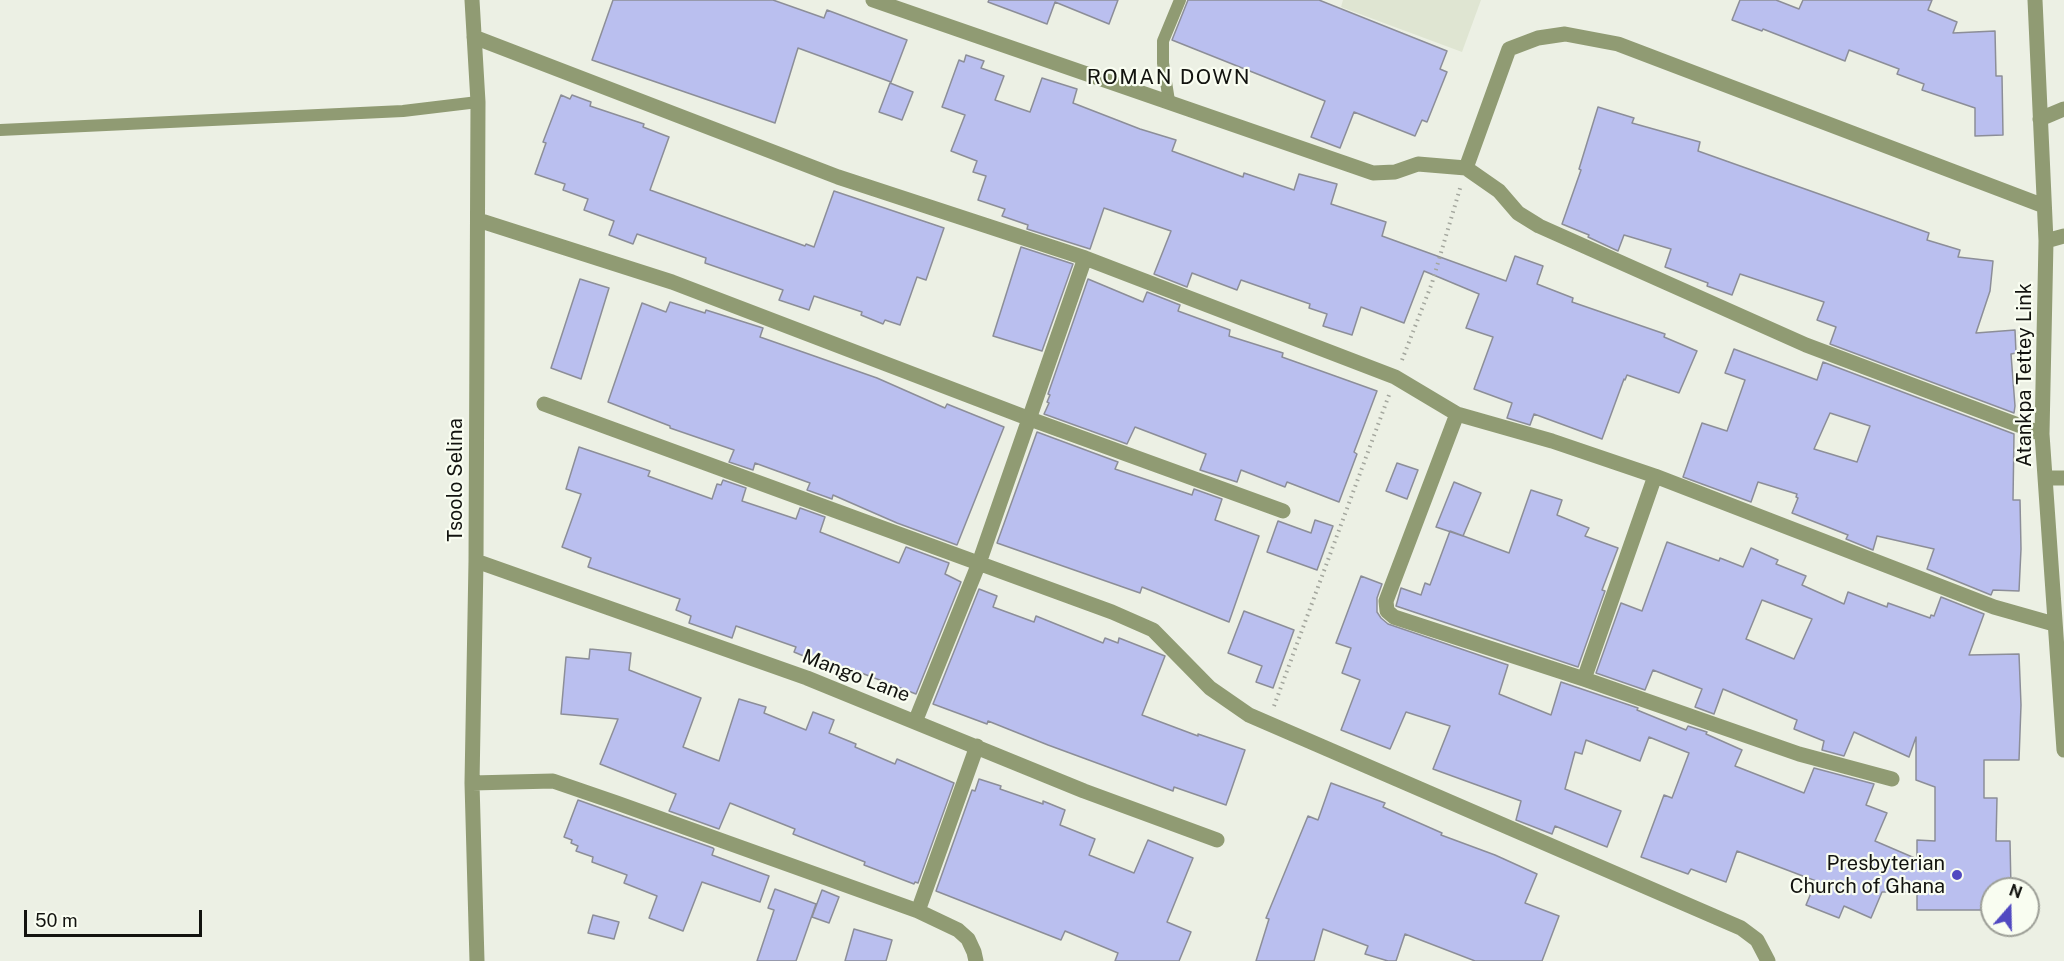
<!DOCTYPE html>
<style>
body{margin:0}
#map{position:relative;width:2064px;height:961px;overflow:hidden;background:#ecf0e4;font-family:"Public Sans",sans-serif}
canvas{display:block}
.north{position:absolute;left:1980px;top:877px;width:60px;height:60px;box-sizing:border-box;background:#f9fdf1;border:2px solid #9d9f97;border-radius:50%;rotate:20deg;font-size:16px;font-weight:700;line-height:24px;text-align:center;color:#12130f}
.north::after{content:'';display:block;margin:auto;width:21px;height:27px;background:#5149c1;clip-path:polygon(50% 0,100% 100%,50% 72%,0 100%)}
.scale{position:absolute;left:24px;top:910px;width:178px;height:27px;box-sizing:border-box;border:3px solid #12130f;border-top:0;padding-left:8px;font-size:18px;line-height:21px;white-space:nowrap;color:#12130f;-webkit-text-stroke:4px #f9fdf1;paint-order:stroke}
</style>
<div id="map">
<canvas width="2064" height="961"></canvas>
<div class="north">N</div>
<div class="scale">50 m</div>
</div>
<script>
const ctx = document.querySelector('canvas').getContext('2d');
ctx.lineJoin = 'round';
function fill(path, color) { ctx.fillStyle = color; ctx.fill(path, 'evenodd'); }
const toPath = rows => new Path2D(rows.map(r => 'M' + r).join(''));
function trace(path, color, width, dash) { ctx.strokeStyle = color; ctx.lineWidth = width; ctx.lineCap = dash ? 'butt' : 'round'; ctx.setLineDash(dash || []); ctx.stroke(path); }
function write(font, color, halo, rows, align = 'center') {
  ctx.font = font + ' "Public Sans",sans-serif'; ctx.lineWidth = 4.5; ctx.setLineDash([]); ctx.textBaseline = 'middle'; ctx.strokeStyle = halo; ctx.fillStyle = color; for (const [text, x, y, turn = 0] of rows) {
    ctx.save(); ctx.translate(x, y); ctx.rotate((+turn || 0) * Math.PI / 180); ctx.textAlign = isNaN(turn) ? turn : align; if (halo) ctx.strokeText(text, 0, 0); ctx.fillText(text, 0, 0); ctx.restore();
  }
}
fill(toPath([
 [1343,0,1481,0,1462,52,1341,7]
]), '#dfe5d2');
const building = toPath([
 [613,0,773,0,824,18,827,10,907,40,891,82,798,48,775,123,592,60,613,0],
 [989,0,1118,0,1109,24,1055,2,1047,24,988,2,989,0],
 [1188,0,1319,0,1447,51,1440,69,1447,72,1427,122,1422,120,1415,136,1354,112,1340,148,1311,137,1325,101,1172,40,1188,0],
 [1740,0,1776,0,1799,9,1803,0,1932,0,1928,10,1957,22,1953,33,1995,31,1996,76,2002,76,2003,135,1975,136,1975,108,1922,90,1924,84,1897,74,1899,69,1849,50,1845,61,1763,29,1762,31,1732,20,1740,0],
 [966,55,984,61,981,68,1004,76,995,100,1030,112,1042,78,1077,89,1073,103,1140,129,1176,140,1172,151,1243,177,1244,173,1294,190,1299,174,1337,184,1331,204,1386,222,1382,236,1506,281,1515,256,1543,266,1537,284,1573,298,1572,302,1665,334,1664,337,1697,351,1679,393,1627,375,1625,380,1624,379,1602,439,1534,414,1530,425,1507,418,1512,403,1474,389,1493,337,1466,328,1479,294,1424,271,1404,323,1361,307,1352,335,1323,326,1327,314,1309,308,1310,304,1241,280,1237,290,1192,273,1187,287,1154,274,1171,231,1104,208,1090,249,1027,229,1028,225,1002,216,1005,209,978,200,986,176,973,172,977,161,951,151,965,115,942,107,959,60,964,62,966,55],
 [890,83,913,92,902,120,879,112,890,83],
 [561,95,570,99,572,95,591,102,590,106,644,124,643,127,669,137,650,190,805,246,806,244,814,247,834,191,944,228,926,280,917,277,900,325,885,320,883,324,861,315,862,312,814,296,809,310,779,300,783,290,705,263,706,258,637,234,633,244,609,235,614,221,584,210,588,199,563,190,565,184,535,174,546,143,543,142,561,95],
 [1598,107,1634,118,1632,123,1700,142,1698,151,1929,233,1927,240,1960,250,1958,257,1993,261,1990,291,1976,333,2015,330,2016,353,2011,354,2015,406,2014,413,1830,344,1836,327,1817,320,1824,302,1740,274,1732,295,1707,286,1708,283,1665,267,1671,249,1624,235,1618,251,1588,237,1589,235,1562,224,1581,170,1579,169,1598,107],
 [1021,247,1073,264,1042,351,993,336,1021,247],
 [580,279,609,288,581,379,551,368,580,279],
 [1088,279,1143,302,1147,292,1180,305,1178,311,1230,330,1229,336,1283,353,1282,357,1377,391,1354,452,1357,454,1339,502,1287,482,1285,487,1241,470,1237,482,1200,470,1206,454,1135,427,1127,444,1044,414,1049,403,1047,402,1050,395,1048,394,1088,279],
 [670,302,705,313,706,310,763,328,760,337,877,378,945,408,947,404,1004,427,957,545,897,523,833,495,832,499,807,490,810,483,755,463,753,470,729,462,734,450,670,428,670,426,608,402,642,303,666,312,670,302],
 [1734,349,1817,380,1823,362,2014,434,2013,500,2020,500,2021,549,2019,591,1993,590,1991,595,1927,569,1934,549,1877,536,1873,550,1846,539,1848,535,1792,513,1798,498,1796,497,1797,494,1758,482,1751,502,1683,477,1702,423,1727,431,1745,380,1725,373,1734,349],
 [1830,413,1870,426,1857,462,1814,449,1830,413],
 [1037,432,1118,462,1115,469,1192,495,1194,489,1222,499,1215,520,1259,536,1229,622,1142,587,1140,593,997,543,1037,432],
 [579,447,650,471,648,476,712,499,717,484,721,485,723,480,746,488,742,501,796,519,800,508,825,517,820,532,899,563,906,547,949,563,945,574,961,582,916,694,851,669,849,675,794,652,796,647,736,626,732,638,689,623,691,616,676,610,680,599,588,567,591,558,562,547,581,494,566,489,579,447],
 [1397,463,1418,470,1407,499,1386,491,1397,463],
 [1454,482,1481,493,1463,536,1436,527,1454,482],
 [1531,490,1562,500,1557,515,1589,528,1585,536,1618,548,1602,590,1605,591,1578,667,1396,606,1401,588,1421,595,1425,583,1430,585,1450,531,1509,553,1531,490],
 [1315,520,1333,526,1317,570,1267,552,1278,521,1311,533,1315,520],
 [1667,542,1719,561,1720,558,1743,567,1751,548,1778,560,1776,564,1806,576,1802,585,1844,604,1848,592,1887,607,1888,603,1930,618,1931,615,1934,616,1941,597,1984,614,1969,655,2019,654,2021,705,2019,760,1984,760,1984,798,1997,798,1996,841,2010,841,2011,889,1992,889,1992,910,1917,910,1917,892,1882,892,1871,918,1844,906,1839,918,1806,905,1816,881,1737,851,1726,882,1691,869,1688,874,1641,857,1664,795,1672,798,1689,753,1649,737,1640,761,1586,740,1582,754,1575,752,1565,789,1621,811,1607,847,1555,826,1552,834,1516,820,1521,801,1433,769,1450,726,1406,712,1390,749,1341,730,1360,680,1342,673,1351,648,1336,643,1361,576,1382,584,1377,598,1377,612,1381,618,1388,624,1508,665,1499,694,1551,715,1561,682,1638,708,1637,710,1686,730,1688,726,1707,732,1706,734,1742,750,1735,766,1804,793,1814,768,1874,784,1866,805,1887,813,1875,841,1917,859,1917,840,1935,841,1935,787,1916,780,1916,737,1909,757,1854,732,1844,756,1822,750,1824,741,1794,729,1797,720,1723,689,1714,714,1695,707,1702,689,1653,670,1645,690,1596,673,1621,603,1642,611,1667,542],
 [1762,600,1812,619,1794,659,1746,639,1762,600],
 [979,589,997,596,993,607,1034,622,1036,616,1103,643,1105,638,1118,643,1119,638,1165,656,1142,715,1198,736,1198,734,1245,750,1226,805,1174,787,1173,791,1048,745,988,721,987,724,933,704,979,589],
 [1244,611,1294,630,1273,688,1256,682,1262,666,1228,653,1244,611],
 [590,649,631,653,629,670,701,698,683,747,719,761,739,699,766,707,764,713,806,730,813,712,834,720,829,733,856,744,855,747,895,764,897,759,954,783,918,883,915,882,914,884,864,865,865,862,793,834,795,829,730,803,719,829,669,811,676,794,600,764,618,719,561,714,566,657,589,659,590,649],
 [979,779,1001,786,1000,789,1043,804,1043,801,1065,810,1060,825,1095,839,1089,855,1134,873,1148,840,1193,858,1167,922,1191,932,1179,961,1115,961,1118,953,1065,931,1061,940,936,891,972,790,975,791,979,779],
 [1331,783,1385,803,1383,807,1442,833,1441,835,1495,855,1537,874,1525,903,1559,916,1542,961,1475,961,1405,934,1396,961,1388,961,1365,954,1368,946,1323,929,1314,961,1256,961,1269,919,1266,918,1308,816,1318,820,1331,783],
 [578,800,713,848,714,849,712,855,769,876,760,902,702,882,683,931,649,918,657,896,624,883,627,875,592,862,593,857,576,851,578,846,571,843,572,840,564,837,578,800],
 [775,889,816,904,796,961,757,961,774,910,768,908,775,889],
 [822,890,839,897,829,923,812,917,822,890],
 [593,915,619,922,614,939,588,933,593,915],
 [854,929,892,940,886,961,845,961,854,929]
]);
fill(building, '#babfef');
trace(building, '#8c8e98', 1.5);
trace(toPath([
 [1402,360,1432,283,1461,185],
 [1274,706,1389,395]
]), '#a3a69d', 4, [1.5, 4.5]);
trace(toPath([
 [1169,101,1163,63,1163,41,1180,0],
 [0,130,403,111,478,102]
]), '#909b73', 12);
trace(toPath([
 [472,0,478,102,476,561,472,783,477,961],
 [873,0,1373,173,1395,172,1418,164,1466,168,1499,191,1518,213,1539,226,1806,345,2042,434],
 [2035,0,2046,241,2042,434,2064,750],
 [474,37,838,177,1085,258,1395,377,1457,414,1552,441,1655,476,1994,607,2054,624],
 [2040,119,2064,109],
 [1466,168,1509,49,1538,38,1565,34,1618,44,2044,206],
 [478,220,672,282,1030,419,1283,511],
 [2046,241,2064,236],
 [544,404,1112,612,1153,630,1210,688,1249,715,1741,928,1757,940,1768,961],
 [1457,414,1386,601,1387,611,1394,617,1584,679,1799,754,1892,779],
 [2046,478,2064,478],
 [476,561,807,678,1084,791,1217,840],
 [1584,679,1655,476],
 [915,722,979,563,1085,258],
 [472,783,553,781,617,803,918,911,958,930,968,939,974,952,976,961],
 [918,911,977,746]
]), '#909b73', 15);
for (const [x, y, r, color] of [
 [1957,875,6,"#5149c1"]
]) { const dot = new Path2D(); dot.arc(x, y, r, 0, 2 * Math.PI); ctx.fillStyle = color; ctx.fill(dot); trace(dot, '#f9fdf1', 2); }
write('20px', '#12130f', '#f9fdf1', [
 ["Atankpa Tettey Link",2025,375,-90],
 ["Tsoolo Selina",456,480,-90],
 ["Mango Lane",856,676,21]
]);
write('20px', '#12130f', '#f9fdf1', [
 ["Presbyterian",1945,864],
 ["Church of Ghana",1945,887]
], 'right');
ctx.letterSpacing = '1.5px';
write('21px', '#12130f', '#f9fdf1', [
 ["ROMAN DOWN",1169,78]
]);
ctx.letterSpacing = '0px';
</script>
